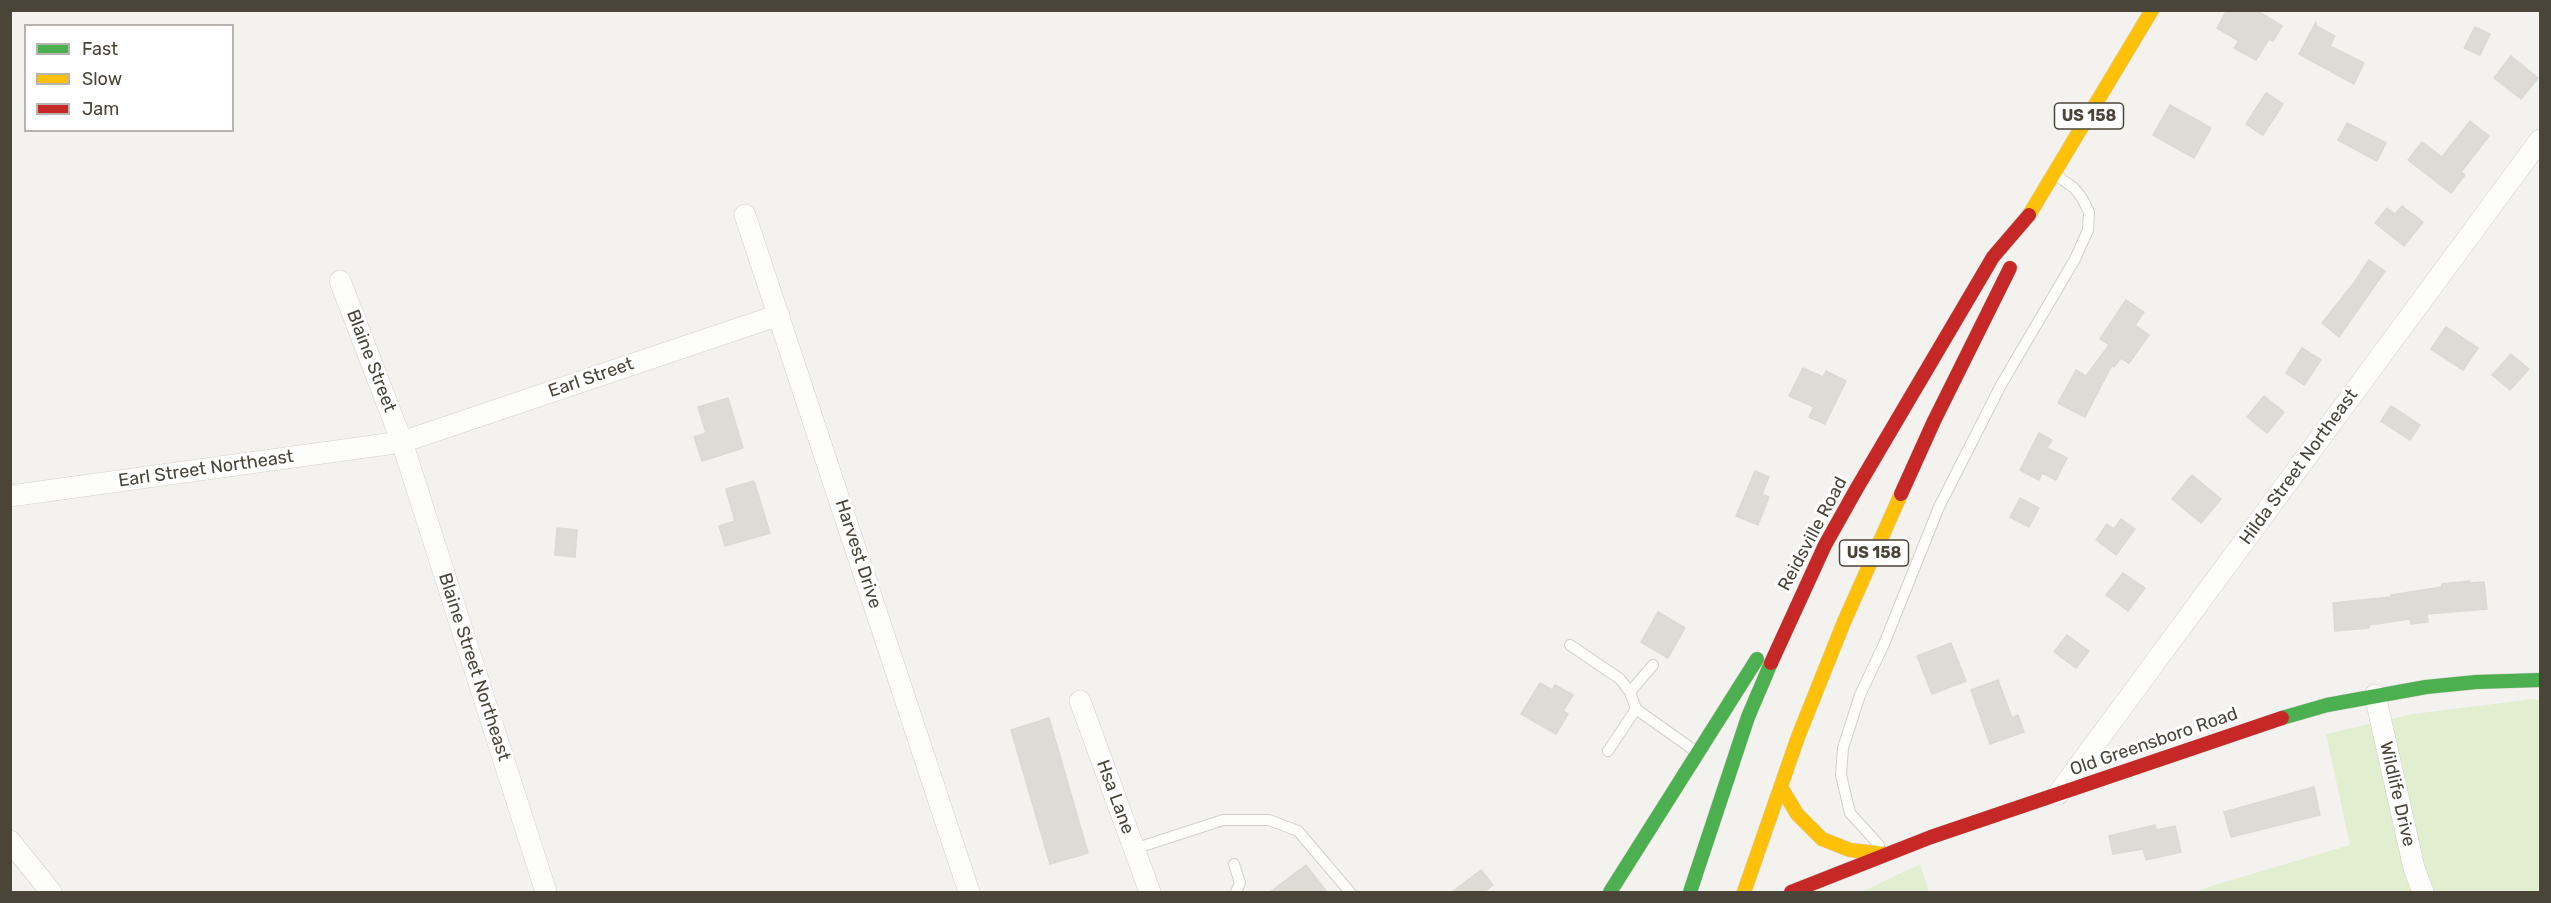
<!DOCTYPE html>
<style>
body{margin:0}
#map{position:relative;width:2551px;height:903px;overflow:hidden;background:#f4f2ee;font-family:Rubik,sans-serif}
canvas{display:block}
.frame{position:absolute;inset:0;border:12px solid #4b4439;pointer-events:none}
.legend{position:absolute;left:24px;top:24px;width:210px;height:108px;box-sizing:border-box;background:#fff;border:2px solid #b7b4b0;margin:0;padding:8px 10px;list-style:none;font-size:18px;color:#4b4439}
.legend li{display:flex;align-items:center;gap:12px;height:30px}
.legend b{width:30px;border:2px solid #b7b4b0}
</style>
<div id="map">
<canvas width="2551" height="903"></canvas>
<div class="frame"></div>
<ul class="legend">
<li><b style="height:8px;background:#4caf50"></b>Fast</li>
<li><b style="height:8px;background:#ffc107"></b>Slow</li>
<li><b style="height:8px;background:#c62828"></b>Jam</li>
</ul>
</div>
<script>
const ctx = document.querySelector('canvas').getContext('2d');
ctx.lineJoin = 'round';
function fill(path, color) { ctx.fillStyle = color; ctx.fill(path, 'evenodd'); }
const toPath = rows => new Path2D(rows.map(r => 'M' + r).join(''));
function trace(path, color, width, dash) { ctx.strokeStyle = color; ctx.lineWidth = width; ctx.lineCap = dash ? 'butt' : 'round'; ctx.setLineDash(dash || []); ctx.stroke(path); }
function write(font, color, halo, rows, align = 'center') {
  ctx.font = font + ' Rubik,sans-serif'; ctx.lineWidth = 6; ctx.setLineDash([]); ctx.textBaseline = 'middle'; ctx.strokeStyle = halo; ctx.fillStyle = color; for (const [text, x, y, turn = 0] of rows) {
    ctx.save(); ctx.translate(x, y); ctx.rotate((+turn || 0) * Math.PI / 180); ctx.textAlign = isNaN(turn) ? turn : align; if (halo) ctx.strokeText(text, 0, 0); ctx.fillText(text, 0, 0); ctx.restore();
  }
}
fill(toPath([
 [2534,699,2540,700,2540,892,2198,892,2208,887,2350,845,2326,734,2413,714],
 [1920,864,1929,892,1862,892]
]), '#e1eecf');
const building = toPath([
 [2227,10,2256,10,2282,26,2273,41,2269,39,2256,60,2234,48,2239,41,2217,28,2227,10],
 [2316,22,2316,26,2335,36,2330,46,2364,63,2354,84,2299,54,2316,22],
 [2475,27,2490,34,2480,55,2464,48,2475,27],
 [2511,56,2538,78,2521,99,2494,78,2511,56],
 [2266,93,2283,104,2263,135,2246,124,2266,93],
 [2170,105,2211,128,2194,158,2153,135,2170,105],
 [2470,121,2489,136,2461,172,2465,175,2451,193,2408,160,2422,142,2442,157,2470,121],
 [2347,123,2386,143,2377,161,2338,140,2347,123],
 [2402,206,2423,222,2404,246,2375,223,2387,208,2395,214,2402,206],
 [2369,260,2385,271,2339,337,2322,323,2353,284,2369,260],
 [2126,300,2144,312,2135,325,2149,335,2129,363,2121,358,2114,367,2112,365,2085,417,2058,403,2076,370,2086,376,2109,345,2100,339,2126,300],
 [2446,327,2478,348,2463,370,2431,349,2446,327],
 [2302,348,2321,360,2304,385,2286,373,2302,348],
 [2511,354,2529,369,2510,390,2492,375,2511,354],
 [1803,368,1823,377,1826,371,1846,381,1825,424,1809,417,1814,407,1789,396,1803,368],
 [2264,396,2284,412,2267,433,2247,417,2264,396],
 [728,398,743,448,702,461,694,437,706,433,698,407,728,398],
 [2391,406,2420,425,2410,440,2381,421,2391,406],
 [2039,433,2052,440,2047,448,2067,458,2056,480,2042,473,2039,480,2020,470,2039,433],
 [1755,471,1769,477,1762,494,1769,497,1758,525,1736,516,1755,471],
 [2192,475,2221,499,2201,523,2172,499,2192,475],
 [754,481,770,533,725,546,719,526,735,521,726,489,754,481],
 [2020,498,2039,508,2029,527,2010,517,2020,498],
 [2121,519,2135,529,2116,555,2096,540,2107,524,2114,529,2121,519],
 [557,528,577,530,575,557,555,555,557,528],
 [2123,573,2145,588,2128,611,2106,595,2123,573],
 [2470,581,2470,583,2484,582,2487,609,2427,614,2428,622,2411,624,2410,619,2369,625,2369,628,2335,631,2333,603,2391,597,2391,595,2442,587,2442,584,2470,581],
 [1658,612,1685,628,1668,658,1641,642,1658,612],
 [2067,635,2089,651,2076,668,2054,652,2067,635],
 [1951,643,1966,681,1932,694,1917,656,1951,643],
 [1998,680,2012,718,2018,715,2024,732,1990,744,1971,690,1998,680],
 [1540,683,1552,690,1555,685,1573,695,1563,711,1568,714,1556,734,1521,714,1540,683],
 [1049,718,1088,853,1050,864,1011,730,1049,718],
 [2314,787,2320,815,2231,837,2224,812,2314,787],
 [2155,825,2156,830,2175,826,2181,852,2146,860,2143,849,2113,854,2109,836,2155,825],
 [1306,865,1327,892,1270,892,1306,865],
 [1481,870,1493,885,1484,892,1452,892,1481,870]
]);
fill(building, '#dedbd6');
trace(building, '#dcd9d4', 1.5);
const lane = toPath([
 [1570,645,1620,679,1630,692,1636,709,1695,751],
 [1630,692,1653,665],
 [1608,751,1636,709],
 [1879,845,1850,813,1841,775,1843,748,1860,695,1884,644,1939,507,2001,385,2075,259,2088,230,2089,212,2082,198,2074,188,2056,175],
 [1134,849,1223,820,1269,820,1298,831,1350,892],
 [1234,864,1240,883,1236,892]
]);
const street = toPath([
 [745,215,969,892],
 [340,281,402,442,546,892],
 [10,496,402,442,779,315],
 [2375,695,2414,868,2423,892],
 [1080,701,1150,892],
 [2058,794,2540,140],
 [10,841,51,892]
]);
const fast = toPath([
 [2282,718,2327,705,2426,687,2476,682,2540,680],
 [1610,892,1757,659],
 [1690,892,1748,717,1771,663]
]);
const slow = toPath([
 [2029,215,2152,10],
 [1781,787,1797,814,1822,839,1850,850,1885,854],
 [1744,892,1798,737,1844,622,1901,494]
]);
const jam = toPath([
 [1901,494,1934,421,2010,268],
 [1771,663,1825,545,1857,488,1993,257,2029,215],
 [1791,892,1931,837,2282,718]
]);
trace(lane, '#d2d0cb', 12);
trace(street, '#d2d0cb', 22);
trace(fast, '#d3cfc5', 15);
trace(slow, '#d3cfc5', 15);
trace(jam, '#d3cfc5', 15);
trace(lane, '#fdfdfc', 10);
trace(street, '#fdfdfc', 21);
trace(fast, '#4caf50', 14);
trace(slow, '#ffc107', 14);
trace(jam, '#c62828', 14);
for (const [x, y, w] of [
 [2089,116,69],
 [1874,553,69]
]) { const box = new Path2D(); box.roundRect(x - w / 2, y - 13, w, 26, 4.5); ctx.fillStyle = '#fff'; ctx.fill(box); trace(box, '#4b4439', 1.5); }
write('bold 16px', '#4b4439', null, [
 ["US 158",2089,116],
 ["US 158",1874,553]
]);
write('18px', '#4b4439', '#fff', [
 ["Blaine Street",371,361,69],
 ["Earl Street",591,378,-19],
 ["Hilda Street Northeast",2299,467,-54],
 ["Earl Street Northeast",206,469,-8],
 ["Reidsville Road",1813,534,-62],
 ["Harvest Drive",858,554,72],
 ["Blaine Street Northeast",474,667,72],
 ["Old Greensboro Road",2154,742,-19],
 ["Wildlife Drive",2397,794,77],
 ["Hsa Lane",1115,797,70]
]);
</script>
